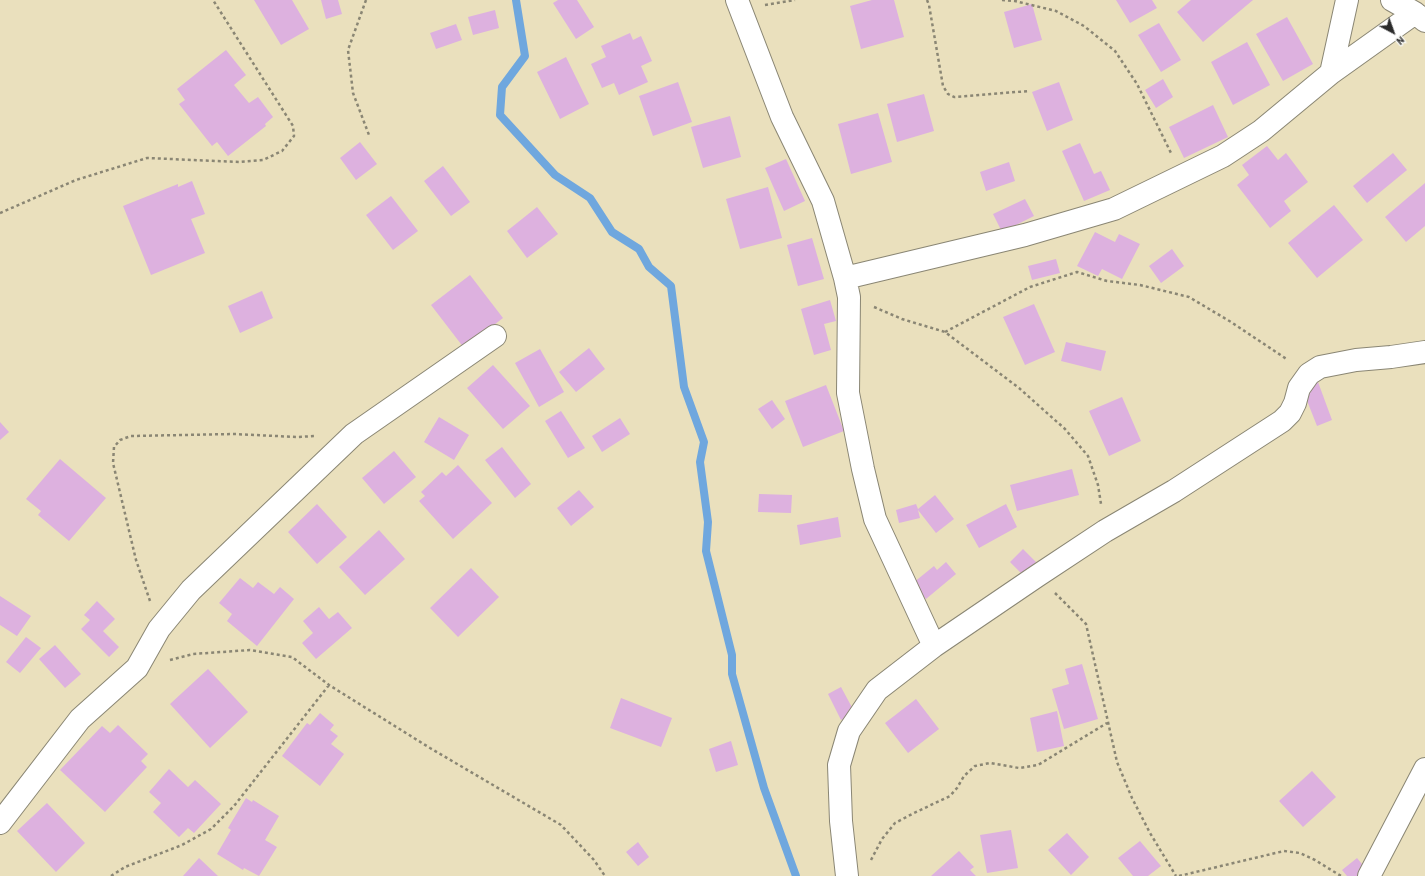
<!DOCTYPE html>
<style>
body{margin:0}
#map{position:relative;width:1425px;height:876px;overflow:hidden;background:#eae0bd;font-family:"Patrick Hand",sans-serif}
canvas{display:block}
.north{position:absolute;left:1373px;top:12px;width:40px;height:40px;-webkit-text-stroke:3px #f6f6f2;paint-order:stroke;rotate:139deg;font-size:11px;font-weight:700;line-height:16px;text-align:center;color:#2b2b2b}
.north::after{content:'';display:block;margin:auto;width:14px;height:18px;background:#2b2b2b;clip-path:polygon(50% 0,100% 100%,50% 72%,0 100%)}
</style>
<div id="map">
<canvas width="1425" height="876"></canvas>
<div class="north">N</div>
</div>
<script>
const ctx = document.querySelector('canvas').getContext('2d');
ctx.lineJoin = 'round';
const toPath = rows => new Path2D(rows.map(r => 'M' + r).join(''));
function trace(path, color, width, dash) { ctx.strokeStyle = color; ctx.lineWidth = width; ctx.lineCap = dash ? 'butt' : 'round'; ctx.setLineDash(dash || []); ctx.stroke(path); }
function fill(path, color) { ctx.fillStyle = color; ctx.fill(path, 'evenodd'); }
trace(toPath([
 [516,0,525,56,502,87,500,115,555,175,590,198,612,232,639,249,649,267,671,286,684,387,704,442,700,462,708,522,706,551,732,655,732,674,764,788,796,876]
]), '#6fa7de', 8);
fill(toPath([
 [254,0,292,0,309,29,281,45],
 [321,0,338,0,342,14,326,19],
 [558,0,577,0,594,27,576,39,553,3],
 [872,0,894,0,904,37,861,49,850,6],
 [1116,0,1152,0,1157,8,1130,23],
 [1191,0,1253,0,1203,42,1177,12],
 [1032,4,1042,40,1014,48,1004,12],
 [495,10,499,28,473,35,468,17],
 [1287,17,1313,64,1283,81,1256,34],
 [1159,23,1181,60,1161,72,1138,35],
 [456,24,462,40,436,49,430,33],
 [630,33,633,40,641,36,652,61,641,66,648,82,619,95,614,83,602,88,591,64,606,57,601,46],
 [1247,42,1270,85,1233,105,1211,62],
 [226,50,246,75,234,85,249,103,258,97,273,117,265,124,266,126,228,156,217,142,212,146,179,104,185,100,177,89],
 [566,57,589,104,560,119,537,72],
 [1163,79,1173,97,1156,108,1145,90],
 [678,82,692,122,653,136,639,96],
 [1059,82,1073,120,1047,131,1032,92],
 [924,94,934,131,897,142,887,104],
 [1213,105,1228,137,1184,158,1169,127],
 [878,113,892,162,851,174,838,124],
 [730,116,741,157,703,168,691,127],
 [360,142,377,164,356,180,340,158],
 [1080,143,1094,174,1101,171,1110,190,1084,201,1062,151],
 [1267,146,1278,160,1286,153,1308,182,1284,201,1291,211,1270,228,1237,185,1249,175,1242,165],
 [1393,153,1407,170,1367,203,1353,186],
 [786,159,805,201,784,211,765,168],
 [1009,162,1015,181,986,191,980,172],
 [443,166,470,202,451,216,424,181],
 [192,181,205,214,191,219,205,253,151,275,123,206,178,184,178,187],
 [1425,183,1425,226,1406,242,1385,217],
 [768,187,782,238,740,249,726,199],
 [391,196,418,231,393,250,366,215],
 [1025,199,1034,216,1002,232,993,214],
 [1334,205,1363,240,1317,278,1288,243],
 [537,207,558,234,527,258,507,231],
 [1095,232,1115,242,1119,234,1140,244,1122,279,1102,269,1098,276,1077,266],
 [812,238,824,279,798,286,787,245],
 [1172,249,1184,266,1161,283,1149,266],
 [1056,259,1060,273,1032,280,1028,266],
 [470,275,503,318,464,348,431,305],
 [262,291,273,318,240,333,228,306],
 [830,300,836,321,824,324,831,350,814,355,801,309],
 [1034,304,1055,352,1025,365,1003,317],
 [1066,342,1106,351,1101,371,1061,361],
 [589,348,605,369,576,392,559,372],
 [540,349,564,392,539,407,515,363],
 [493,365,530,406,503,429,467,388],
 [1318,382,1332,420,1317,426,1302,388],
 [826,385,844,431,803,447,785,401],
 [1122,397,1141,441,1109,456,1089,411],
 [772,400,785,419,772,429,758,409],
 [561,411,585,448,568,458,545,421],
 [439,417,469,435,454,460,424,442],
 [620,418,630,434,602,452,592,436],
 [0,422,9,432,0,440],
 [502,447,531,484,515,498,485,460],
 [394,451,416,477,384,504,362,478],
 [60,459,106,498,69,541,38,515,41,511,26,499],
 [458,465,492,503,453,539,419,501,425,496,421,492,442,472,446,476],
 [1072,469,1079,495,1017,511,1010,485],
 [579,490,594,507,571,526,557,508],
 [759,494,792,495,791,513,758,512],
 [935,495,954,519,936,533,918,510,920,518,899,523,896,510,916,504,918,509],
 [317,504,347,537,317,564,288,532],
 [1006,504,1017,527,979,548,966,525],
 [838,517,841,537,800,545,797,525],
 [379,530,405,559,365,595,339,567],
 [1023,549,1036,562,1023,575,1010,562],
 [946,562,956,574,926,599,913,583,934,566,937,570],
 [471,568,499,597,458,637,430,608],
 [240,578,253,588,258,582,274,594,280,587,294,599,257,646,227,621,232,614,219,603],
 [0,596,31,616,17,636,0,625],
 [97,601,115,619,103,631,119,647,109,657,81,629,90,620,84,615],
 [319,607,329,619,338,612,352,628,316,659,302,643,313,633,303,621],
 [26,637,41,648,20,673,6,662],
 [55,645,81,674,65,688,39,659],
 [1082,664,1098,719,1064,729,1052,689,1069,684,1065,669],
 [208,669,248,712,210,748,170,704],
 [841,687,855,713,841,720,828,694],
 [621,698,672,718,661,747,610,728],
 [916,699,939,729,908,753,885,723],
 [1057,711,1064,746,1037,752,1030,718],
 [320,713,334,725,330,730,338,736,331,744,344,754,320,786,282,756,307,723,310,725],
 [118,725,148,754,141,761,147,767,105,812,60,770,102,726,110,733],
 [731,741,738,765,716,772,709,749],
 [169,769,188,787,195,780,221,804,194,833,188,828,179,837,153,812,161,803,149,792],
 [1312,771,1336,797,1303,827,1279,801],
 [246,798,252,802,253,800,279,816,265,840,277,847,259,876,244,868,243,870,217,854,231,830,228,828],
 [47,803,85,843,56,872,17,831],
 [1011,830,1018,868,987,873,980,835],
 [1067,833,1089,857,1071,875,1048,850],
 [1140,841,1161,866,1148,876,1133,876,1118,858],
 [638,842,649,857,638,866,626,852],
 [959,851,974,867,970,870,976,876,931,876],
 [199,858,218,876,183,876],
 [1357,858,1367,870,1360,876,1347,876,1342,870]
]), '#ddb1df');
const street = toPath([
 [737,0,782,117,823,201,845,278,849,297,848,393,863,469,875,519,934,646],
 [1392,0,1415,13,1425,21],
 [1331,73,1347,0],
 [845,278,1025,235,1114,209,1223,156,1261,131,1331,73,1415,13],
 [0,823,80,719,137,668,159,629,191,590,354,434,495,336],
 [847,876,841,821,839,765,849,731,877,690,934,646,1037,576,1105,531,1174,491,1282,421,1290,413,1295,403,1299,388,1309,374,1320,367,1356,360,1391,357,1425,352],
 [1369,876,1425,769]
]);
trace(street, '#8a8674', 24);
trace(toPath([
 [366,0,348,50,353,93,369,135],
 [927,0,929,5,943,86,948,94,954,97,1029,91],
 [1002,0,1015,1,1056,11,1084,26,1115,51,1137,84,1171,153],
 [765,5,795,0],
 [0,213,76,180,147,158,239,162,263,160,282,151,294,136,293,126,213,0],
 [874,307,902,319,945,332,1019,388,1065,429,1088,456,1098,485,1101,504],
 [945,332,1030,287,1077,272,1107,281,1140,285,1189,297,1231,322,1288,360],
 [1055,593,1086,624,1117,762,1132,798,1150,833,1176,876],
 [150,601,136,560,113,463,114,447,120,440,131,436,234,434,297,437,316,436],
 [170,660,193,654,250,650,292,657,329,685,430,748,561,825,594,860,605,876],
 [871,860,882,839,895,823,914,813,950,796,957,788,964,776,975,766,990,763,1019,768,1038,765,1107,723],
 [111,876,125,867,182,845,211,829,234,806,329,685],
 [1179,876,1284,851,1300,853,1315,860,1341,876]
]), '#8a8674', 2.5, [3, 3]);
trace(street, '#fff', 22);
</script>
